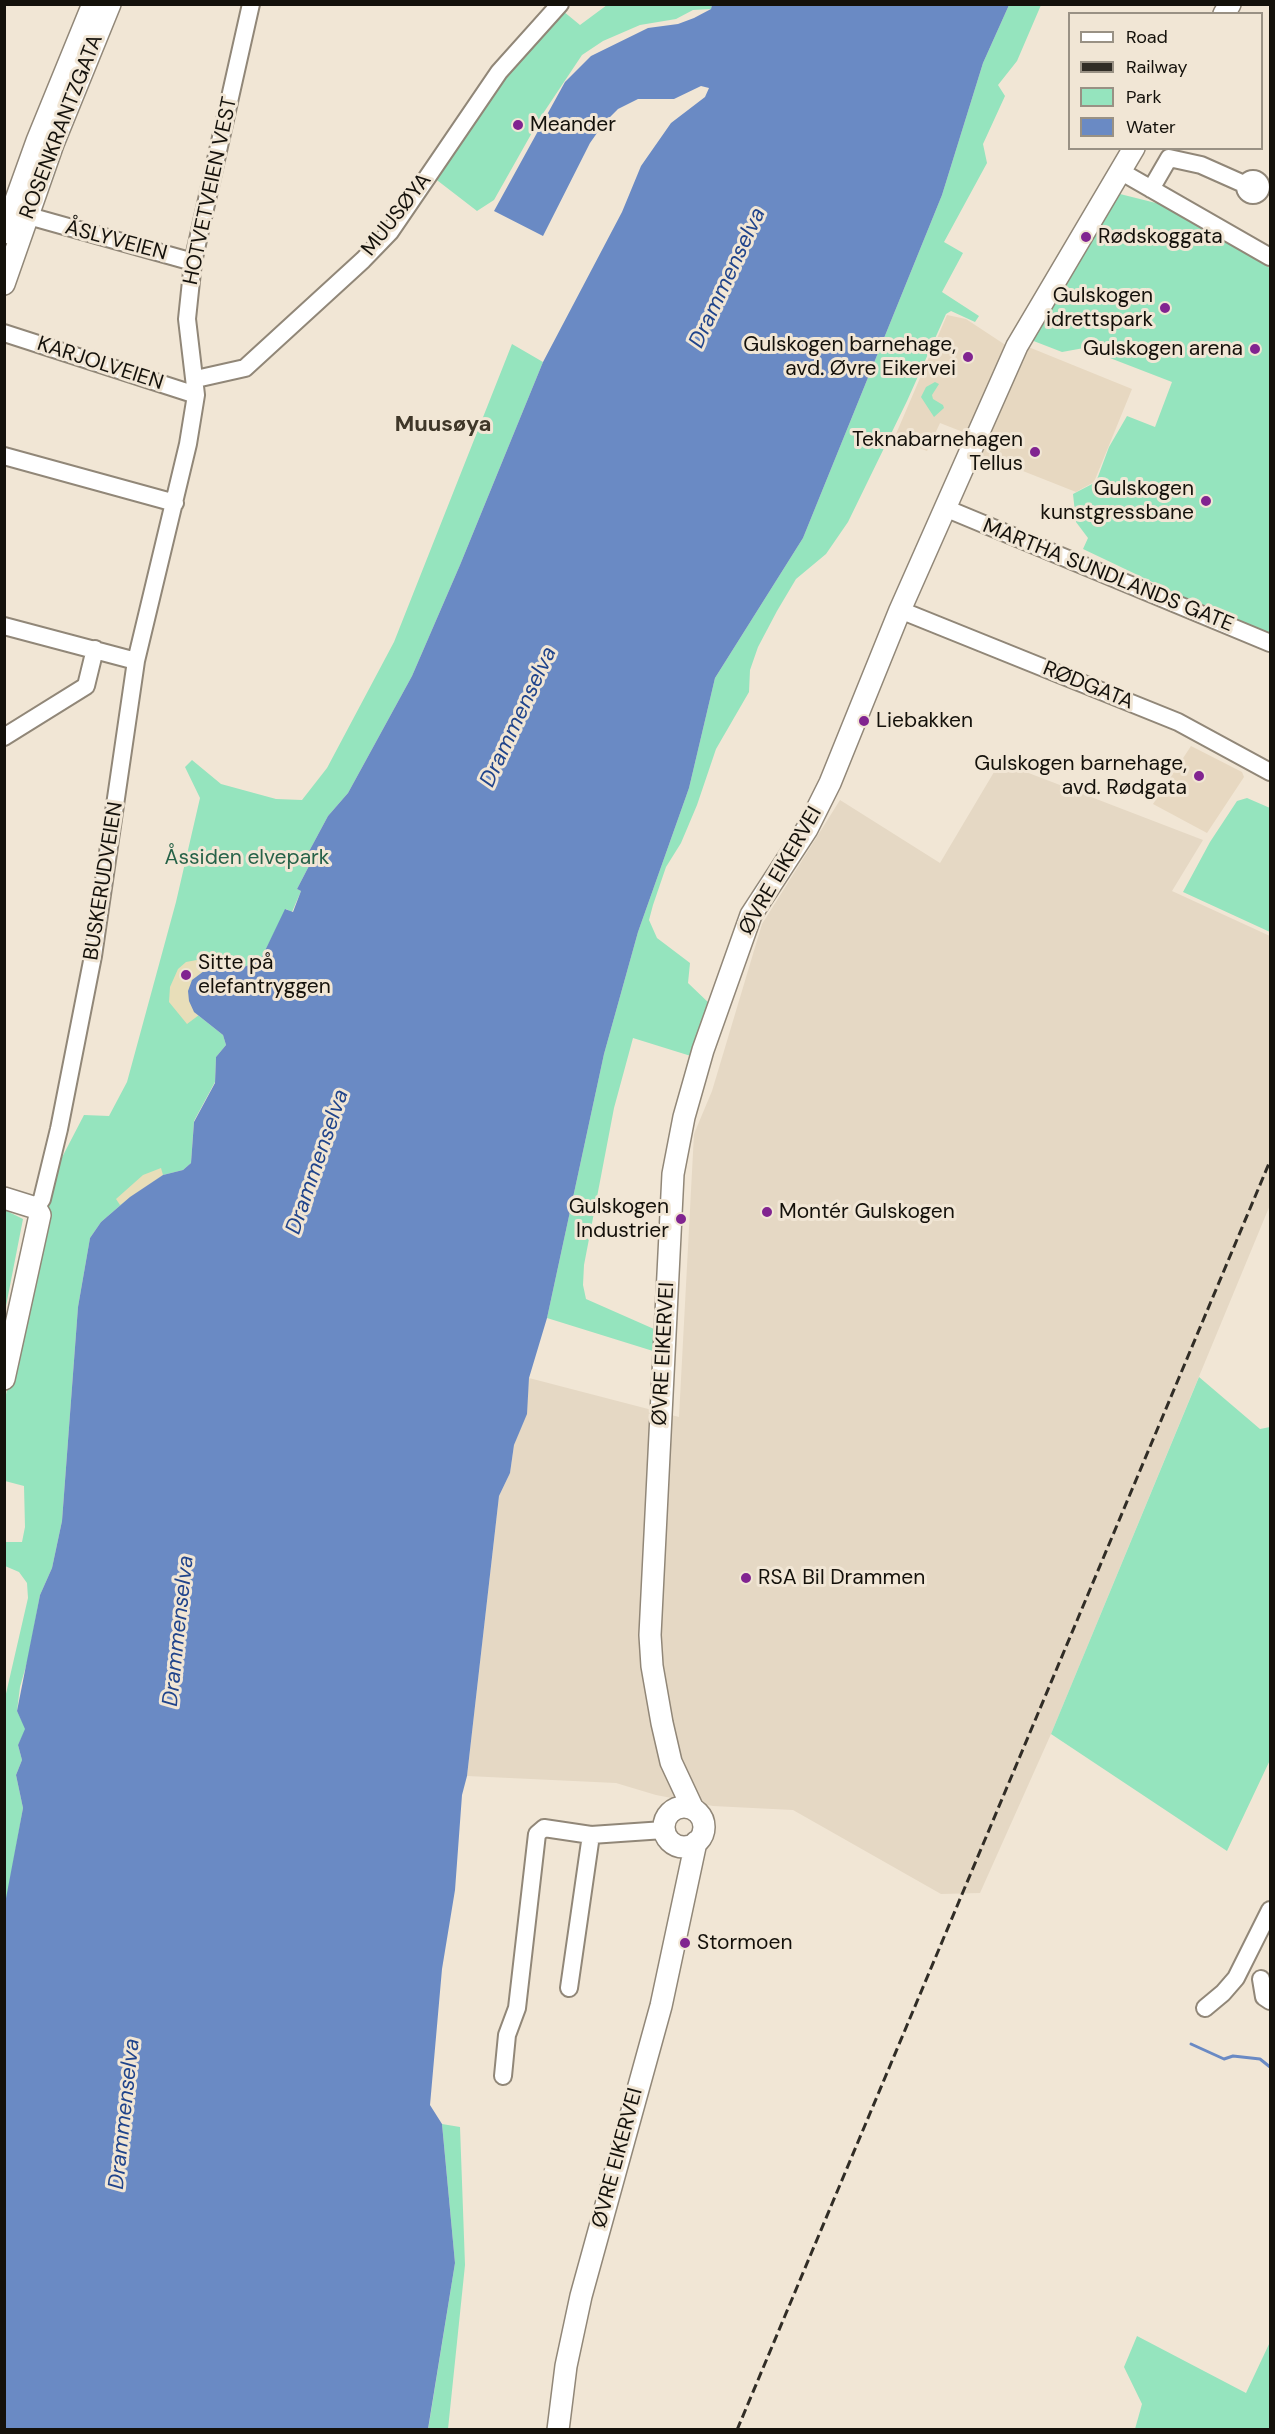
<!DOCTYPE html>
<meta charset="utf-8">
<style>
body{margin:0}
#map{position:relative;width:1275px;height:2434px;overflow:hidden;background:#f1e6d5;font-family:"DM Sans",sans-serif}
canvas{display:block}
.frame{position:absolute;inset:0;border:6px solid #14110b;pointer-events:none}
.legend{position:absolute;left:1068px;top:12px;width:195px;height:138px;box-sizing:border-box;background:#f1e6d5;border:2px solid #999184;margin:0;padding:8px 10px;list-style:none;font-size:18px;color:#14110b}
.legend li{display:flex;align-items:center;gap:12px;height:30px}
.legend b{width:30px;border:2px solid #999184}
</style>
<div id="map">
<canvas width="1275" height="2434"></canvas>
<div class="frame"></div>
<ul class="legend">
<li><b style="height:8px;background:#fff"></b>Road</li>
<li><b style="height:8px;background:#312d26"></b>Railway</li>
<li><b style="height:16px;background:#95e4be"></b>Park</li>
<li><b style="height:16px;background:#6a8ac4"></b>Water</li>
</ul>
</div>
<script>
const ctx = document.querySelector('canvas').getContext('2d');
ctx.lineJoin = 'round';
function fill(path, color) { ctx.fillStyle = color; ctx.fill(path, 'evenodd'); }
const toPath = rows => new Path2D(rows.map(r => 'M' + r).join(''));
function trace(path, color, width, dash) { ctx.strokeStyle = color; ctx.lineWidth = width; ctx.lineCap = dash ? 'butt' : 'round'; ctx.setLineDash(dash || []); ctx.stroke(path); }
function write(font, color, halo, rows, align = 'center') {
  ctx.font = font + ' "DM Sans",sans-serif'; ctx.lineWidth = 6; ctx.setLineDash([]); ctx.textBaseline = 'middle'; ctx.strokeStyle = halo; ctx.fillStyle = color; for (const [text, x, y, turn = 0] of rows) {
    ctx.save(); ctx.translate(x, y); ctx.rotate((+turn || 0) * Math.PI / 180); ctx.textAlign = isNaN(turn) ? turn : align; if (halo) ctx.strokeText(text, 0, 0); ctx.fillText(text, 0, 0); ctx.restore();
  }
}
fill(toPath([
 [947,315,966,319,1007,346,968,434,940,423,927,451,898,440,896,434],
 [1026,346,1132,389,1094,482,1076,492,990,458,987,466,976,463],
 [1191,746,1242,772,1244,777,1207,833,1153,804]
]), '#e7d8c1');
fill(toPath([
 [1000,762,1203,840,1172,891,1270,936,1270,1205,1051,1734,980,1893,941,1894,793,1810,713,1806,656,1795,616,1783,467,1776,499,1496,510,1473,514,1445,526,1414,529,1378,679,1417,694,1134,712,1091,762,924,840,800,940,863]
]), '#e5d8c4');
fill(toPath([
 [607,5,712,5,711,9,693,10,676,19,640,25,603,41,582,55,542,115,494,200,477,211,429,174,464,121,563,11,580,25],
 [1009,5,1041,5,1017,61,998,85,1005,96,983,144,987,163,944,242,963,253,942,292,979,316,975,322,951,311,946,314,907,401,848,522,826,554,796,579,777,611,758,647,750,670,749,692,716,749,697,805,681,843,666,867,653,905,649,920,657,938,690,963,688,983,711,1005,694,1057,633,1038,614,1108,584,1265,583,1285,586,1299,654,1329,653,1351,547,1318,604,1054,638,932,689,788,715,678,803,538,942,195,983,63],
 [1120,194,1164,205,1270,268,1270,638,1083,549,1088,538,1076,522,1073,494,1096,482,1109,447,1127,416,1155,427,1172,382,1084,348,1062,352,1031,340],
 [512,344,543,362,460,565,412,676,348,793,328,816,306,857,310,864,297,889,301,891,292,912,286,909,261,959,240,969,225,965,194,1012,223,1035,226,1045,216,1057,215,1082,194,1121,191,1163,183,1170,163,1175,130,1197,101,1222,90,1238,78,1307,62,1521,52,1568,40,1595,28,1659,20,1687,17,1711,26,1729,18,1745,22,1760,16,1775,23,1808,5,1909,5,1698,28,1598,27,1583,19,1572,5,1566,5,1542,22,1542,25,1527,24,1486,5,1481,5,1399,57,1167,84,1115,109,1116,127,1082,176,902,200,798,185,767,192,760,221,784,276,799,302,800,327,768,394,642],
 [935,382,939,384,932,395,933,399,943,405,944,408,934,417,921,397,926,387],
 [1247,798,1270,808,1270,932,1183,892,1210,842,1237,801],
 [5,1210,23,1219,5,1311,4,1210],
 [1199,1377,1260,1429,1270,1427,1270,1760,1227,1851,1051,1734],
 [442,2124,460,2127,465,2265,448,2429,428,2430,455,2263],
 [1137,2336,1246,2393,1270,2342,1270,2429,1135,2429,1142,2404,1124,2367]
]), '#95e4be');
fill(toPath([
 [213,957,224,958,225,965,212,966,194,1012,199,1015,187,1024,169,1002,170,987,178,969,186,962],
 [161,1168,163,1175,120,1205,116,1199,143,1175]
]), '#e8deb9');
fill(toPath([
 [712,5,1009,5,983,63,942,195,803,538,715,678,689,788,638,932,604,1054,547,1318,529,1378,527,1414,514,1445,510,1473,499,1496,467,1776,462,1795,455,1890,442,1969,430,2105,442,2124,455,2263,428,2429,5,2429,4,1909,23,1808,16,1775,22,1760,18,1745,25,1729,17,1711,40,1595,52,1568,62,1521,78,1307,90,1238,101,1222,130,1197,163,1175,183,1170,191,1163,194,1122,215,1083,216,1057,226,1045,223,1035,194,1012,189,1001,188,991,192,980,212,965,225,965,240,969,261,959,285,909,293,912,301,891,297,889,310,864,306,857,328,816,348,793,412,676,460,565,543,362,622,212,641,166,671,123,705,97,709,88,701,86,674,99,638,99,618,109,604,123,590,143,543,236,494,211,565,82,591,56,648,28,678,24,694,18,711,9]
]), '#6a8ac4');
trace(toPath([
 [1191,2044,1224,2059,1233,2056,1260,2059,1270,2067]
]), '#6a8ac4', 3);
const minor = toPath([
 [1120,171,1270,257],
 '1245 187a8 8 0 1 1 16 0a8 8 0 1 1-16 0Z',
 [1151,189,1169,158,1201,165,1246,185],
 [18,213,193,262],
 [4,333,196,395],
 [196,379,245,368,363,260,390,232,499,72,560,4],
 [4,456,175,503],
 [945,508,1270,643],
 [900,610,1178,722,1270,772],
 [4,626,136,661],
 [4,737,86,686,95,649],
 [36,1208,42,1199,59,1129,93,956,136,661,188,444,196,395,187,319,193,262,251,4],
 [1261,1979,1264,1997,1270,2001],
 [569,1988,591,1835,664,1830],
 [1205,2008,1223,1993,1236,1978,1270,1910],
 [503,2076,507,2035,517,2008,537,1834,544,1828,591,1835]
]);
const major = toPath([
 [1224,14,1230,4],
 [4,233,37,141,93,4],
 [4,284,53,144,110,4],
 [4,1198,36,1208,40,1215,4,1379],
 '664 1827a20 20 0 1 1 40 0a20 20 0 1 1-40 0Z',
 [693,1809,671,1762,662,1723,652,1666,650,1635,673,1174,684,1117,703,1050,751,915,807,829,830,783,900,610,1017,346,1134,148],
 [558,2430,566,2366,581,2296,661,2006,696,1842]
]);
trace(minor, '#918778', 20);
trace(major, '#918778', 24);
trace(minor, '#fff', 16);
trace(major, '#fff', 21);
trace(toPath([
 [737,2430,1270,1161]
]), '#312d26', 3, [9, 4.5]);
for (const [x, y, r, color] of [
 [518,125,6,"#812490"],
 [1086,237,6,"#812490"],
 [1165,308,6,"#812490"],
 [1255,349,6,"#812490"],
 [968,357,6,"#812490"],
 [1035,452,6,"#812490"],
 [1206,501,6,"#812490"],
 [864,721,6,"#812490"],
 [1199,776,6,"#812490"],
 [186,975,6,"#812490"],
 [767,1212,6,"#812490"],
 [681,1219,6,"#812490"],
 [746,1578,6,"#812490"],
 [685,1943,6,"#812490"]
]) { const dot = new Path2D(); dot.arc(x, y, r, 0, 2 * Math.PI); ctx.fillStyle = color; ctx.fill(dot); trace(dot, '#f1e6d5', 2); }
write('21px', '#14110b', '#f1e6d5', [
 ["Meander",530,125],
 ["Rødskoggata",1098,237],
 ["Gulskogen",1153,296,"right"],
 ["idrettspark",1153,320,"right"],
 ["Gulskogen barnehage,",956,345,"right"],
 ["avd. Øvre Eikervei",956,369,"right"],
 ["Gulskogen arena",1243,349,"right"],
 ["Teknabarnehagen",1023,440,"right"],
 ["Tellus",1023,464,"right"],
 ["Gulskogen",1194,489,"right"],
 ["kunstgressbane",1194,513,"right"],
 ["Liebakken",876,721],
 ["Gulskogen barnehage,",1187,764,"right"],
 ["avd. Rødgata",1187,788,"right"],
 ["Sitte på",198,963],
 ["elefantryggen",198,987],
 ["Gulskogen",669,1207,"right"],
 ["Industrier",669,1231,"right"],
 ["Montér Gulskogen",779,1212],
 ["RSA Bil Drammen",758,1578],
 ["Stormoen",697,1943]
], 'left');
write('21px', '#14110b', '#f1e6d5', [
 ["ROSENKRANTZGATA",62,127,-69],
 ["HOTVETVEIEN VEST",211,191,-78],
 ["MUUSØYA",397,215,-52],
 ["ÅSLYVEIEN",116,241,15],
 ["KARJOLVEIEN",100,364,18],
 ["MARTHA SUNDLANDS GATE",1108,576,22],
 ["RØDGATA",1088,686,22],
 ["ØVRE EIKERVEI",781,871,-60],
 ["BUSKERUDVEIEN",104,881,-81],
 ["ØVRE EIKERVEI",664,1354,-87],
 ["ØVRE EIKERVEI",618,2158,-75]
]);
write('21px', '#266248', '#f1e6d5', [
 ["Åssiden elvepark",247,858]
]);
write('italic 22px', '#20448b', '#f1e6d5', [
 ["Drammenselva",728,278,-65],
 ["Drammenselva",519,717,-65],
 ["Drammenselva",318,1162,-71],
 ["Drammenselva",179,1631,-84],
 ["Drammenselva",125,2114,-84]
]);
write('bold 22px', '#3f3729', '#f1e6d5', [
 ["Muusøya",443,425]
]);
</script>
